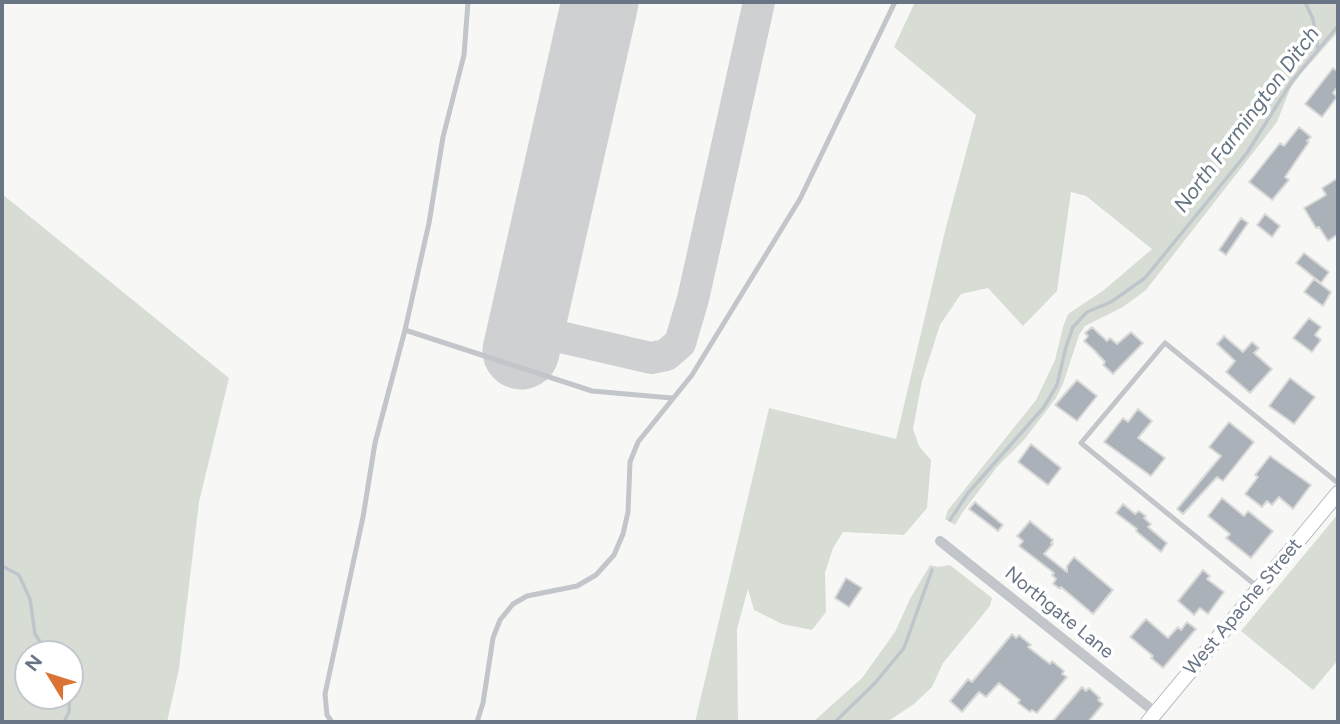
<!DOCTYPE html>
<style>
body{margin:0}
#map{position:relative;width:1340px;height:724px;overflow:hidden;background:#f7f8f5;font-family:Figtree,sans-serif}
canvas{display:block}
.frame{position:absolute;inset:0;border:4px solid #697485;pointer-events:none}
.north{position:absolute;left:14px;top:640px;width:70px;height:70px;box-sizing:border-box;background:#fff;border:2px solid #c3c7ce;border-radius:50%;rotate:308deg;font-size:19px;font-weight:700;line-height:28px;text-align:center;color:#697485}
.north::after{content:'';display:block;margin:auto;width:24px;height:32px;background:#d97434;clip-path:polygon(50% 0,100% 100%,50% 72%,0 100%)}
</style>
<div id="map">
<canvas width="1340" height="724"></canvas>
<div class="frame"></div>
<div class="north">N</div>
</div>
<script>
const ctx = document.querySelector('canvas').getContext('2d');
ctx.lineJoin = 'round';
function fill(path, color) { ctx.fillStyle = color; ctx.fill(path, 'evenodd'); }
const toPath = rows => new Path2D(rows.map(r => 'M' + r).join(''));
function trace(path, color, width, dash) { ctx.strokeStyle = color; ctx.lineWidth = width; ctx.lineCap = dash ? 'butt' : 'round'; ctx.setLineDash(dash || []); ctx.stroke(path); }
function write(font, color, halo, rows, align = 'center') {
  ctx.font = font + ' Figtree,sans-serif'; ctx.lineWidth = 7; ctx.setLineDash([]); ctx.textBaseline = 'middle'; ctx.strokeStyle = halo; ctx.fillStyle = color; for (const [text, x, y, turn = 0] of rows) {
    ctx.save(); ctx.translate(x, y); ctx.rotate((+turn || 0) * Math.PI / 180); ctx.textAlign = isNaN(turn) ? turn : align; if (halo) ctx.strokeText(text, 0, 0); ctx.fillText(text, 0, 0); ctx.restore();
  }
}
fill(toPath([
 [915,2,1338,2,1338,32,1300,75,1290,89,1277,122,1146,290,1123,307,1085,326,1079,335,1063,384,1056,398,1024,440,997,467,962,513,955,525,945,519,948,510,1036,400,1055,360,1063,327,1068,314,1104,290,1152,249,1086,196,1071,192,1057,291,1023,326,988,288,961,294,940,325,922,381,913,429,919,446,931,460,927,508,904,535,843,532,833,548,825,573,826,612,812,630,782,624,754,610,748,589,737,629,738,722,695,722,769,408,896,439,946,227,976,115,894,47],
 [2,194,229,378,199,502,179,669,167,722,2,722],
 [28,654,70,654,70,696,28,696],
 [1338,514,1338,660,1313,690,1241,631],
 [930,565,938,567,950,565,992,598,990,606,943,663,932,687,914,704,887,722,813,722,862,678,895,632,910,599]
]), '#d7ddd5');
trace(toPath([
 [1305,2,1313,19,1318,49],
 [950,520,968,493,1044,407,1057,385,1066,347,1073,327,1087,312,1111,302,1145,278,1247,153,1292,81,1338,26],
 [2,566,19,575,30,599,35,634,48,654],
 [64,722,69,712,70,692],
 [835,722,875,683,904,648,932,570]
]), '#bec5cb', 3.5);
trace(toPath([
 [526,329,651,358,666,355,680,343,693,299,759,2]
]), '#ced0d2', 32);
trace(toPath([
 [521,351,600,2]
]), '#ced0d2', 77);
const building = toPath([
 [1333,68,1338,72,1338,86,1333,93,1337,97,1322,117,1305,104,1333,68],
 [1299,127,1311,137,1307,141,1309,142,1285,177,1289,180,1272,200,1249,182,1280,143,1284,146,1299,127],
 [1338,178,1338,234,1328,241,1319,227,1316,228,1304,208,1326,195,1322,188,1338,178],
 [1265,214,1280,226,1272,237,1257,225,1265,214],
 [1241,218,1248,223,1226,255,1219,250,1241,218],
 [1304,253,1329,272,1321,283,1296,263,1304,253],
 [1314,279,1331,292,1323,306,1304,292,1314,279],
 [1309,318,1321,327,1315,335,1321,340,1312,352,1293,338,1309,318],
 [1092,327,1107,341,1110,338,1117,344,1131,332,1143,343,1113,374,1103,365,1105,362,1094,350,1084,341,1088,336,1085,333,1092,327],
 [1224,336,1243,352,1252,342,1259,348,1254,353,1272,369,1250,393,1226,372,1235,361,1217,344,1224,336],
 [1290,378,1315,397,1294,424,1269,406,1290,378],
 [1077,380,1097,396,1077,421,1055,405,1077,380],
 [1138,409,1152,421,1138,438,1165,458,1151,476,1104,442,1123,418,1128,422,1138,409],
 [1229,422,1254,442,1223,481,1217,477,1183,514,1177,509,1221,456,1209,447,1229,422],
 [1031,444,1061,468,1048,485,1018,462,1031,444],
 [1270,456,1311,485,1293,509,1279,497,1272,505,1267,501,1262,507,1245,494,1258,477,1255,475,1270,456],
 [1222,498,1244,516,1248,511,1273,531,1251,558,1226,538,1230,534,1208,516,1222,498],
 [975,502,1003,525,998,531,969,509,975,502],
 [1123,504,1135,514,1139,511,1146,516,1144,518,1151,524,1148,527,1167,543,1161,552,1136,531,1137,529,1116,513,1123,504],
 [1030,521,1053,540,1051,543,1053,544,1044,554,1067,572,1067,566,1074,557,1113,590,1093,614,1061,587,1060,589,1053,584,1056,579,1052,575,1054,573,1019,546,1023,541,1017,536,1030,521],
 [1203,570,1210,576,1207,579,1224,592,1208,614,1200,608,1194,615,1178,601,1203,570],
 [846,578,862,588,849,607,835,598,846,578],
 [1146,619,1168,638,1178,627,1181,630,1187,622,1196,629,1163,668,1151,658,1153,656,1130,637,1146,619],
 [1012,634,1016,638,1019,635,1031,645,1028,647,1050,664,1052,661,1064,671,1062,674,1067,677,1037,713,1032,710,1030,712,1018,703,1020,700,999,683,986,697,979,692,962,712,950,701,968,679,972,682,1012,634],
 [1082,687,1086,691,1089,688,1100,698,1098,700,1103,704,1088,722,1052,722,1082,687]
]);
fill(building, '#abb1b8');
trace(building, '#d9dad8', 2);
const secondary = toPath([
 [1148,722,1338,493]
]);
trace(secondary, '#b4b8be', 16);
trace(toPath([
 [405,330,592,391,672,398],
 [1259,588,1081,443,1165,343,1338,483],
 [332,722,327,715,325,694,363,517,375,443,405,330,429,223,443,137,464,55,468,2],
 [477,722,483,703,493,638,500,620,513,604,527,596,577,586,596,575,614,555,623,534,628,512,630,462,638,442,692,375,800,199,895,2]
]), '#c2c5c9', 5);
trace(toPath([
 [940,541,1156,713]
]), '#c2c5c9', 10);
trace(secondary, '#fff', 14);
write('19px', '#697485', '#fff', [
 ["West Apache Street",1243,607,-50],
 ["Northgate Lane",1059,613,39]
]);
write('italic 21px', '#647480', '#fff', [
 ["North Farmington Ditch",1247,120,-53]
]);
</script>
